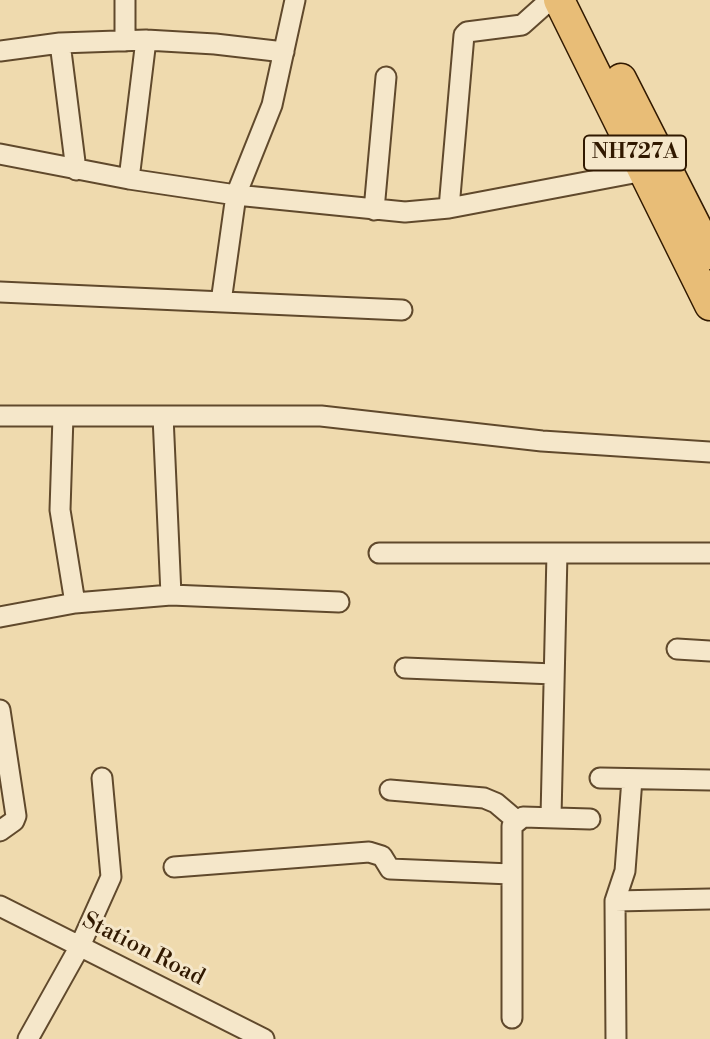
<!DOCTYPE html>
<style>
body{margin:0}
canvas{display:block;background:#efdaae}
</style>
<canvas width="710" height="1039"></canvas>
<script>
const ctx = document.querySelector('canvas').getContext('2d');
ctx.lineJoin = 'round';
const toPath = rows => new Path2D(rows.map(r => 'M' + r).join(''));
function trace(path, color, width, dash) { ctx.strokeStyle = color; ctx.lineWidth = width; ctx.lineCap = dash ? 'butt' : 'round'; ctx.setLineDash(dash || []); ctx.stroke(path); }
function write(font, color, halo, rows, align = 'center') {
  ctx.font = font + ' "Libre Bodoni",serif'; ctx.lineWidth = 6; ctx.setLineDash([]); ctx.textBaseline = 'middle'; ctx.strokeStyle = halo; ctx.fillStyle = color; for (const [text, x, y, turn = 0] of rows) {
    ctx.save(); ctx.translate(x, y); ctx.rotate((+turn || 0) * Math.PI / 180); ctx.textAlign = isNaN(turn) ? turn : align; if (halo) ctx.strokeText(text, 0, 0); ctx.fillText(text, 0, 0); ctx.restore();
  }
}
const minor = toPath([
 [125,0,125,41],
 [60,43,76,170],
 [0,51,60,43,146,40,215,44,284,52],
 [0,154,129,179,236,195,405,212,449,208,644,171],
 [129,179,146,40],
 [449,208,464,35,467,32,522,25,550,0],
 [374,210,386,77],
 [0,292,402,310],
 [221,302,236,195,272,105,295,0],
 [0,416,321,416,542,441,710,452],
 [63,416,60,510,75,603],
 [163,416,171,595],
 [379,553,710,553],
 [0,617,75,603,171,595,339,602],
 [677,649,710,651],
 [405,668,554,674],
 [0,710,16,816,14,821,0,831],
 [600,778,710,780],
 [390,790,484,798,496,803,516,820],
 [551,817,557,553],
 [174,867,369,852,382,856,390,869,511,874],
 [615,901,710,899],
 [0,906,264,1039],
 [512,1018,512,826,523,817,590,819],
 [28,1039,80,946,111,877,102,778],
 [616,1039,615,901,625,871,632,779]
]);
const highway = toPath([
 [559,0,710,305],
 [621,79,710,254]
]);
trace(minor, '#60492c', 23);
trace(highway, '#311900', 33);
trace(minor, '#f5e7ca', 19);
trace(highway, '#e8bd77', 30);
for (const [x, y, w] of [
 [635,153,102]
]) { const box = new Path2D(); box.roundRect(x - w / 2, y - 17.5, w, 35, 5); ctx.fillStyle = '#f5e7ca'; ctx.fill(box); trace(box, '#311900', 2); }
write('bold 21px', '#311900', null, [
 ["NH727A",635,153]
]);
write('23px', '#311900', '#f5e7ca', [
 ["Station Road",143,950,27]
]);
</script>
